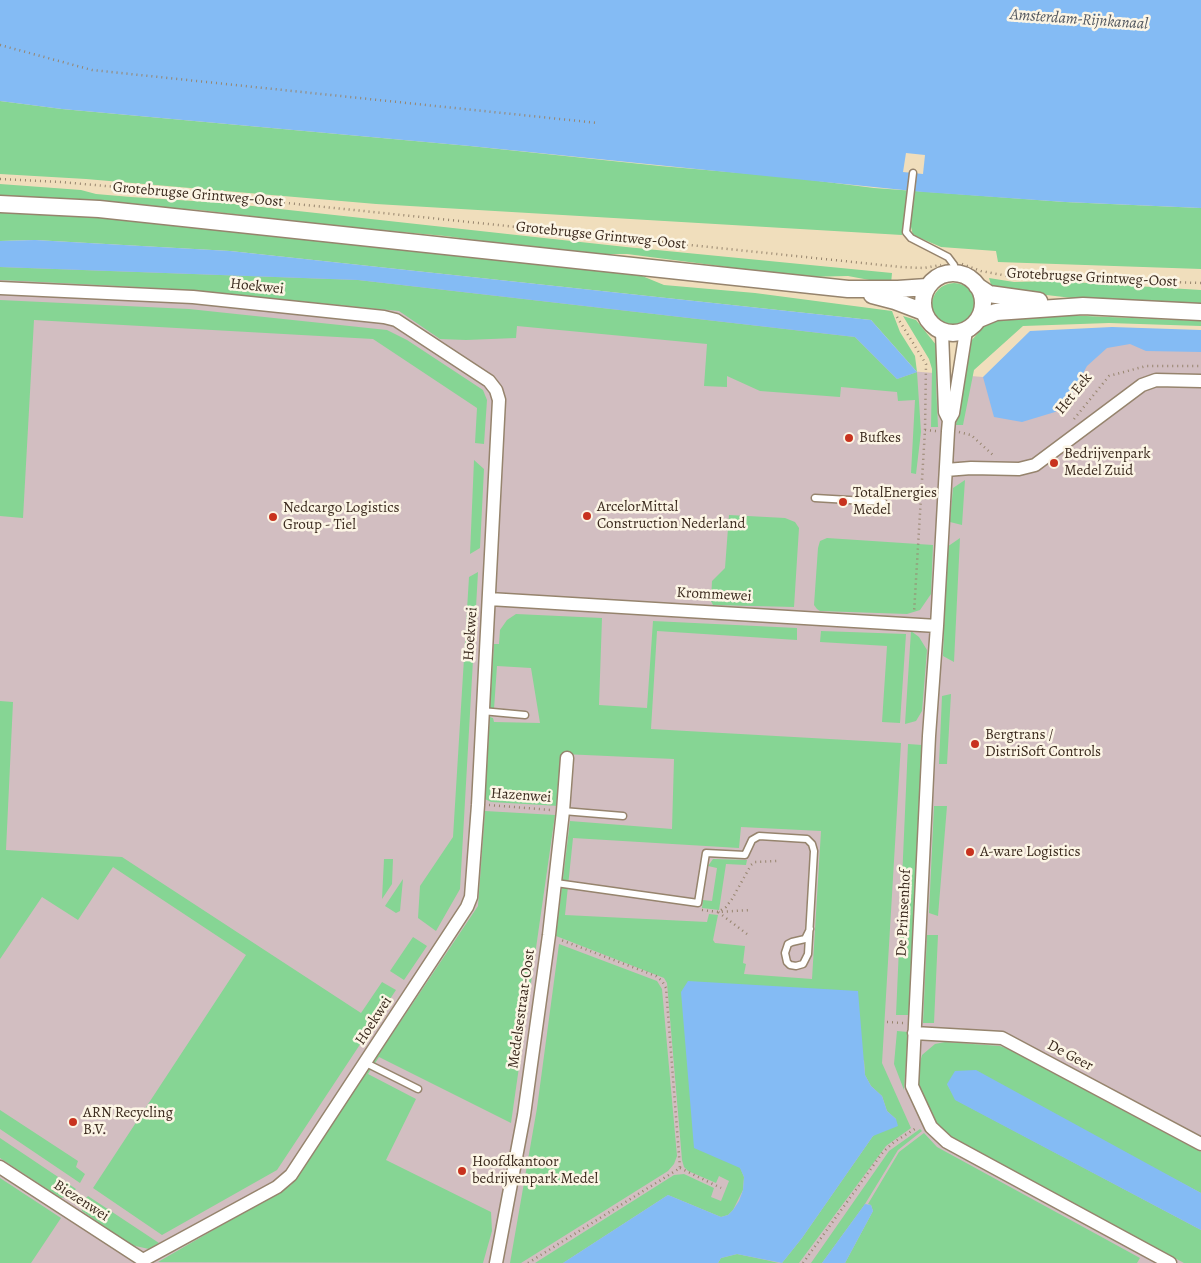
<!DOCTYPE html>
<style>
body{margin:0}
canvas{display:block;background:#f0debc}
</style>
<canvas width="1201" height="1263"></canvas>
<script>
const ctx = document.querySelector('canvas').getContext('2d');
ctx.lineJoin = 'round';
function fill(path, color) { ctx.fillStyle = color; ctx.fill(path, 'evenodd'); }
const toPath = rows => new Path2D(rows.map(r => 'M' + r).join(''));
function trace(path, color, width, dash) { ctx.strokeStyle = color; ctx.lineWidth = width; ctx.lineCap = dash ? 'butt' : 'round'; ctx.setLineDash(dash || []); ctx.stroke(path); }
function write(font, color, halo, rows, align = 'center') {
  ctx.font = font + ' Alegreya,serif'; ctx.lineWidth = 5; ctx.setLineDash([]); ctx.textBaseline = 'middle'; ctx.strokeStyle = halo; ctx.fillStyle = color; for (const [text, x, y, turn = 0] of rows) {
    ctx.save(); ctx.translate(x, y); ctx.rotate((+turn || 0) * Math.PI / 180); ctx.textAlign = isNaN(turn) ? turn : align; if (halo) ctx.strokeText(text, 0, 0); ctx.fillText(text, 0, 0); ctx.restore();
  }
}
fill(toPath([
 [0,254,347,272,871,331,909,371,983,377,1051,367,1099,339,1201,338,1201,1263,0,1263]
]), '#d2bec1');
fill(toPath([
 [0,101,62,109,470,146,660,166,787,177,874,188,1065,202,1201,208,1201,269,998,262,996,251,941,247,913,235,911,227,903,226,902,235,376,204,86,179,0,174],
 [0,184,81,190,96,194,131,197,225,203,626,247,892,273,891,284,848,276,805,277,627,254,579,254,445,236,325,225,199,210,6,196,0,195],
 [0,211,107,218,630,271,664,285,755,293,892,311,900,332,915,356,917,372,921,432,916,474,911,473,915,400,898,401,897,392,841,387,840,397,760,391,727,376,727,387,704,386,707,344,517,326,516,338,466,340,440,339,399,311,176,289,0,280,0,267,358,280,855,337,897,379,917,372,871,320,230,251,35,240,0,241],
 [989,278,1014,282,1054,281,1201,290,1201,305,1081,299,1012,291,992,288],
 '932 305a22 22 0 1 1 44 0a22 22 0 1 1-44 0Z',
 [0,300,189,309,387,330,407,340,483,390,487,400,484,444,475,443,477,408,373,339,34,320,23,518,0,516],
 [1040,314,1201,321,1201,326,1109,323,1023,326,974,370,963,425,956,425,964,367,971,341,988,322],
 [903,316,916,320,937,346,936,384,938,427,931,427,932,369,929,359],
 [474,460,484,469,480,548,470,554],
 [965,480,962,525,950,522,953,488],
 [729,515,785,518,795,522,799,528,794,607,713,605,711,601,712,581,725,568],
 [827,538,933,545,931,594,920,610,907,614,820,611,817,609,814,605,818,548,820,541],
 [960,538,954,662,943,656,947,547],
 [478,572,460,889,436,931,418,918,420,886,453,837,469,577],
 [516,614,602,618,599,705,647,708,653,621,797,628,797,640,657,631,651,729,901,743,882,1063,911,1128,886,1146,799,1263,782,1263,802,1238,873,1136,896,1119,887,1111,882,1096,871,1086,865,1075,864,1060,740,1167,744,1177,743,1190,733,1210,728,1215,721,1217,668,1195,563,1263,535,1263,674,1175,684,1174,714,1188,711,1197,721,1201,729,1181,719,1176,716,1183,688,1171,684,1167,682,1160,667,983,664,978,556,936,570,821,672,829,674,759,563,754,559,806,491,802,485,799,490,717,493,718,494,722,540,723,531,668,497,666,494,709,490,708,494,644,499,644,500,630,507,620],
 [741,827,821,831,812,979,744,974,746,964,743,963,745,946,715,943,713,940,718,915,709,914,707,922,565,915,573,838,739,848],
 [821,631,906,634,900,723,882,722,887,646,820,642],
 [911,631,919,637,927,650,922,711,916,721,905,724],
 [951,694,947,764,939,764,942,696],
 [0,701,13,702,6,850,122,857,361,1013,382,982,396,990,277,1170,162,1235,93,1188,246,955,113,867,78,920,42,897,0,959],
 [908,744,922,745,909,1015,896,1015],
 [934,806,947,806,938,916,929,913],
 [485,811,555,815,511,1123,379,1057,368,1074,416,1099,386,1160,491,1212,492,1231,483,1263,158,1262,291,1185,478,906],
 [384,859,393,859,392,884,382,899],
 [713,859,747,860,746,865,726,864,719,910,702,908,703,900,712,901,717,868,708,866],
 [403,879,400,911,396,913,385,906],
 [927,935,938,935,934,1023,923,1023],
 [413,937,427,946,404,980,390,971],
 [559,944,657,981,662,989,677,1156,674,1164,668,1171,521,1263,510,1263,537,1108],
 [897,1031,908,1032,904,1090,894,1064],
 [945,1042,1000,1046,1008,1049,1201,1152,1201,1193,1165,1174,947,1084,956,1100,1201,1230,1201,1263,1184,1263,950,1137,937,1123,918,1086,919,1066,922,1055,935,1044],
 [0,1110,78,1161,76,1167,85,1174,80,1183,0,1129],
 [920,1129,922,1131,898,1150,865,1204,822,1263,811,1263,889,1151],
 [924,1133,937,1147,1140,1258,1137,1263,845,1263,873,1211,871,1205,868,1204,899,1152],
 [0,1138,76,1189,71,1195,61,1198,0,1158],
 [0,1178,61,1218,31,1263,0,1263],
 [88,1196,159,1243,149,1249,131,1245,82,1211,81,1203],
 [737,1254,766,1260,779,1263,718,1263,721,1258]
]), '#86d594');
fill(toPath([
 [0,0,1201,0,1201,208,1065,202,923,192,470,146,62,109,0,101],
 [35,240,230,251,871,320,917,372,897,379,855,337,358,280,0,267,0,241],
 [1112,327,1201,330,1201,352,1146,351,1130,344,1107,348,1087,366,1069,399,1055,412,1022,422,994,417,983,377,1030,331],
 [688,981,858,991,865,1075,871,1086,882,1096,887,1111,896,1119,898,1126,873,1136,802,1238,782,1263,737,1254,721,1258,718,1263,563,1263,668,1195,721,1217,728,1215,733,1210,739,1201,743,1190,744,1177,740,1168,694,1148,681,992],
 [976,1070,1201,1193,1201,1230,955,1100,947,1084,955,1071],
 [865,1204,871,1205,873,1211,845,1263,822,1263]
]), '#84bbf4');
fill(toPath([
 [906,153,925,155,923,174,903,172]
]), '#f0debc');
const service = toPath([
 [913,173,906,232,911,238,948,257,954,265,955,273],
 [815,498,883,502],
 [482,711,525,715],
 [563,811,623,816],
 [556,883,698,903,706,853,745,855,752,840,759,836,807,839,812,844,814,851,808,954,803,964,796,966,790,965,787,962,785,953,788,944,792,942,805,939,810,929],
 [366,1063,418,1089]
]);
const minor = toPath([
 [0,288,193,297,384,317,396,320,489,381,496,390,499,400,478,805,471,897,467,907,291,1175,277,1187,143,1260],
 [966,331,953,413,949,420,948,431,937,626,929,736,912,1086,931,1127,947,1142,1170,1263],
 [942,332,945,412,949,420],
 [946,470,971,468,1019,469,1035,465,1142,385,1156,380,1201,381],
 [489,599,937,626],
 [914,1033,1002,1038,1201,1144],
 [0,1167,143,1260],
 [496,1263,524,1115,549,935,563,811,567,758]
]);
const tertiary = toPath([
 [0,204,99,209,848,289,898,289,927,287],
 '923 303a30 30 0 1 1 60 0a30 30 0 1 1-60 0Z',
 [977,286,989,294,1039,301],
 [872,295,895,301,924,312],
 [979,319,996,312,1083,306,1201,312]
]);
trace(service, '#96846d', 9);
trace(minor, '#96846d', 15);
trace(tertiary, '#96846d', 19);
trace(toPath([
 [0,45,92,70,598,123],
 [0,179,61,182,229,197,901,267,924,268,941,265],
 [962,264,981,271,1013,277,1201,283],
 [897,317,926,364,925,430,914,613],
 [1074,419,1109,376,1146,366,1201,366],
 [925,430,936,431],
 [959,432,971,435,993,455,995,455],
 [489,805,551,810],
 [702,910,718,912,751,910],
 [747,934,718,912,726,907,732,899,751,865,755,862,777,861],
 [887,1022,903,1023],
 [680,1168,721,1188],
 [528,1263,680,1168,666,988,662,981,656,976,561,940],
 [803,1263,883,1152,894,1142,918,1127]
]), '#96846d', 2.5, [1, 4]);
trace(service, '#fff', 6);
trace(minor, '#fff', 12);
trace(tertiary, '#fff', 16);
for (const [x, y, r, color] of [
 [849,438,5,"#c8321e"],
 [1054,463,5,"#c8321e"],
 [843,502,5,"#c8321e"],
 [587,516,5,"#c8321e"],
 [273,517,5,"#c8321e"],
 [975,744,5,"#c8321e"],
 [970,852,5,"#c8321e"],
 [73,1122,5,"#c8321e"],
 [462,1171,5,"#c8321e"]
]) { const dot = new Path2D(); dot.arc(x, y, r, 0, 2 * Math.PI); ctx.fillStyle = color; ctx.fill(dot); trace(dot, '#fcf5e5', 2); }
write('15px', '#3b2a1e', '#fcf5e5', [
 ["Grotebrugse Grintweg-Oost",198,195,5],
 ["Grotebrugse Grintweg-Oost",601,236,6],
 ["Grotebrugse Grintweg-Oost",1092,278,3],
 ["Hoekwei",257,287,6],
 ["Het Eek",1074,394,-51],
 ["Krommewei",714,595,3],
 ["Hoekwei",471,634,-86],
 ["Hazenwei",521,796,4],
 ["De Prinsenhof",904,913,-87],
 ["Medelsestraat-Oost",522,1009,-82],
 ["Hoekwei",374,1021,-57],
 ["De Geer",1070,1056,28],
 ["Biezenwei",81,1201,33]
]);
write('15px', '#3b2a1e', '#fcf5e5', [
 ["Bufkes",859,438],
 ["Bedrijvenpark",1064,454],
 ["Medel Zuid",1064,471],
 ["TotalEnergies",853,493],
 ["Medel",853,510],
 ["ArcelorMittal",597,507],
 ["Construction Nederland",597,524],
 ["Nedcargo Logistics",283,508],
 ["Group - Tiel",283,525],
 ["Bergtrans /",985,735],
 ["DistriSoft Controls",985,752],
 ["A-ware Logistics",980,852],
 ["ARN Recycling",83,1113],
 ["B.V.",83,1130],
 ["Hoofdkantoor",472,1162],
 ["bedrijvenpark Medel",472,1179]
], 'left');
write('italic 16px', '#51565e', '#fcf5e5', [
 ["Amsterdam-Rijnkanaal",1079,20,4]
]);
</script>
